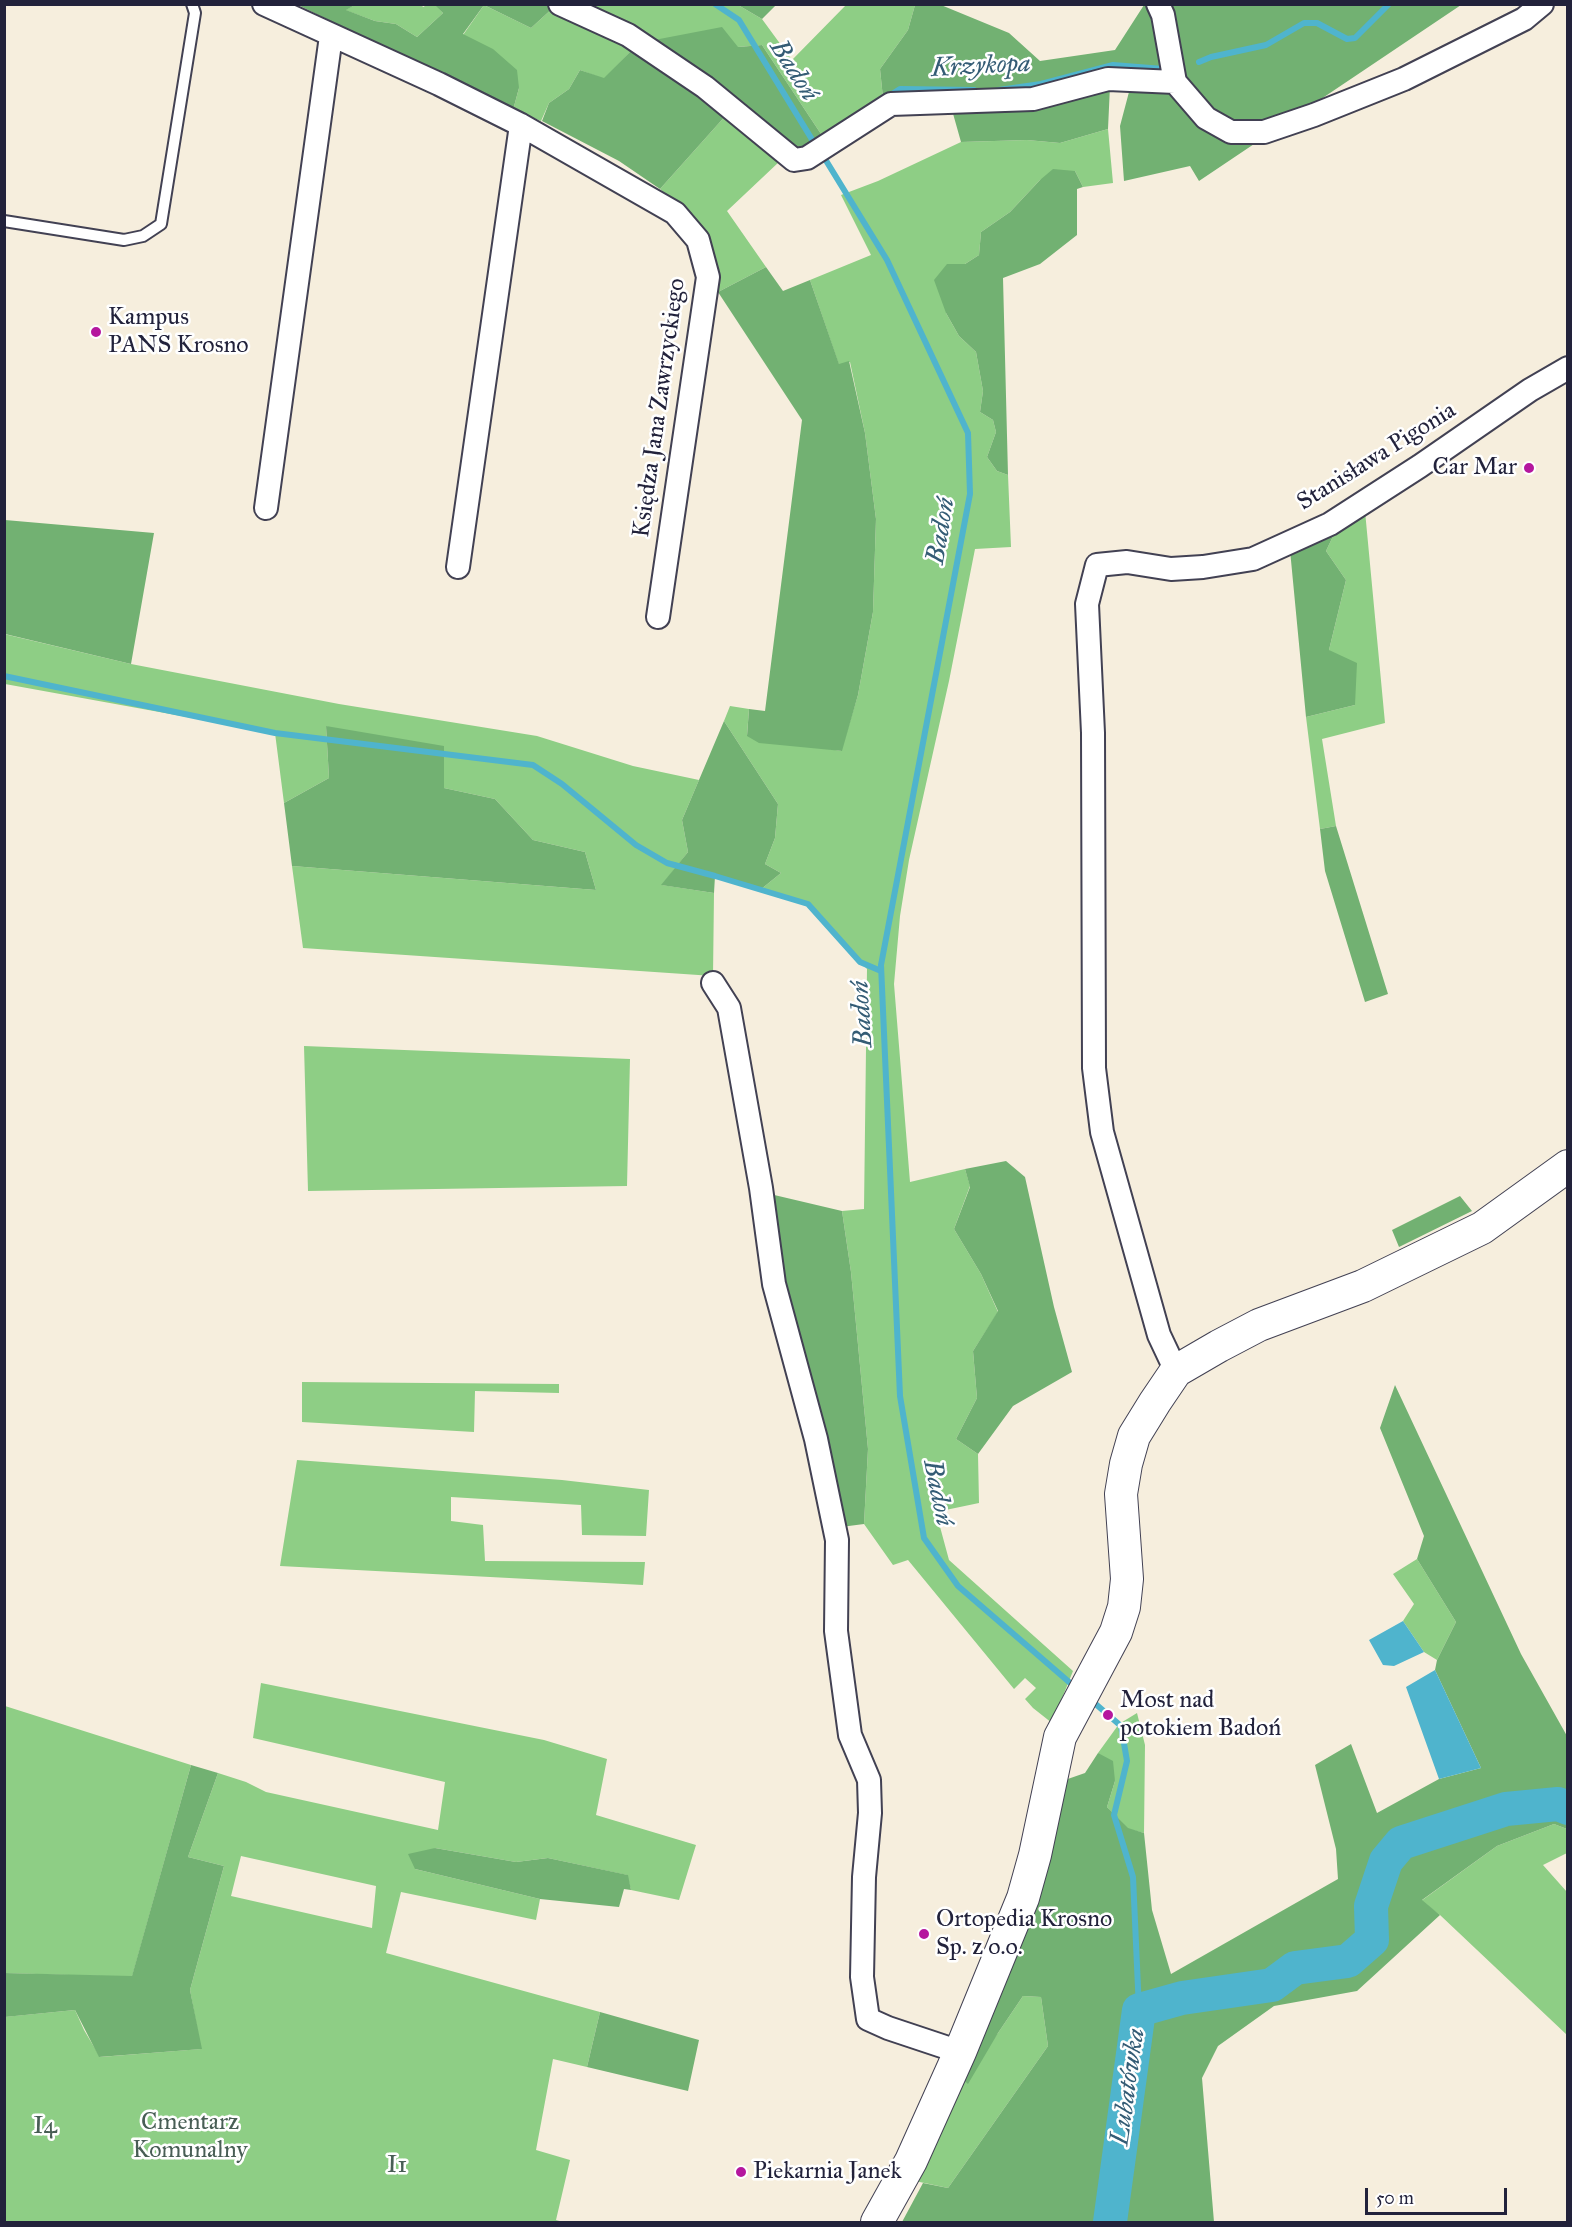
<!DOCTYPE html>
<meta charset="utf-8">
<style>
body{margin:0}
#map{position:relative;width:1572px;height:2227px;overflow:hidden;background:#f6eedd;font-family:"IM FELL Great Primer",serif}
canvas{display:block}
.frame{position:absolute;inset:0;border:6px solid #22223b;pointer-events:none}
.scale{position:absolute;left:1365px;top:2188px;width:142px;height:27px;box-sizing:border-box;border:3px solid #22223b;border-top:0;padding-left:8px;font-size:18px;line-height:21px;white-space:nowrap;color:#22223b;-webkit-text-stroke:4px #fff;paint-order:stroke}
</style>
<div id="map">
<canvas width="1572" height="2227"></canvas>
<div class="frame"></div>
<div class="scale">50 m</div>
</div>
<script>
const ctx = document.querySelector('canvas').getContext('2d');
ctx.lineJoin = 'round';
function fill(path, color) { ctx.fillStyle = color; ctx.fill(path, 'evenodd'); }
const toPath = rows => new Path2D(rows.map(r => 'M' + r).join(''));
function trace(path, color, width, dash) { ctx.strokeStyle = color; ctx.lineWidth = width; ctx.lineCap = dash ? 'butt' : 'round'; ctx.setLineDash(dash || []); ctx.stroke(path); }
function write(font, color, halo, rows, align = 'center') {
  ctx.font = font + ' "IM FELL Great Primer",serif'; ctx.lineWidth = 5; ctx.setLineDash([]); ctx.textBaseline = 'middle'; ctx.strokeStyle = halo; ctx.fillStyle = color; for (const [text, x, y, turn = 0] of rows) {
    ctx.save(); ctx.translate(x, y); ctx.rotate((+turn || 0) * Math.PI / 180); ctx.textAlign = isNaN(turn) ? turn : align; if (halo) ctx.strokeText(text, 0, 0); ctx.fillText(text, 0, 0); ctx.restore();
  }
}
fill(toPath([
 [417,4,424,7,425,5,435,4,443,13,417,37,396,24,375,21,345,10,355,5],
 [484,5,531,28,554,7,635,47,604,79,580,70,569,89,549,103,541,121,513,110,519,88,463,35],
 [577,5,738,5,762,19,792,60,846,5,915,5,908,30,880,69,883,98,821,134,762,45,738,47,649,41],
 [728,113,780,161,727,211,766,267,718,292,685,211,660,189],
 [1108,129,1113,183,1083,187,1075,171,1040,180,1010,212,981,232,979,255,965,264,947,265,946,313,959,336,976,352,983,391,980,412,993,420,996,432,987,457,997,471,1008,475,1011,547,975,549,949,681,909,860,900,916,894,984,910,1182,965,1169,970,1186,954,1229,981,1274,998,1312,973,1351,977,1398,956,1439,978,1454,979,1503,936,1512,949,1560,1073,1671,1052,1723,1033,1708,1025,1699,1036,1688,1025,1678,1014,1689,908,1560,893,1565,864,1524,868,1449,851,1272,842,1211,864,1209,867,969,808,904,760,890,781,873,765,864,775,838,778,804,724,721,730,706,749,709,747,735,841,751,858,695,873,612,876,519,865,433,850,362,839,365,810,280,871,255,841,195,878,181,961,142,1027,140,1060,143],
 [1365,511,1385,723,1322,739,1336,826,1320,829,1306,717,1355,705,1329,650,1346,580,1326,551,1337,528],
 [4,634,131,664,339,704,537,736,633,766,699,780,682,820,688,852,662,885,714,893,713,976,303,948,292,866,596,890,585,852,533,840,495,799,444,788,326,726,329,778,284,803,275,733,5,684],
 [304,1046,630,1059,627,1186,308,1191],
 [302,1382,559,1384,559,1393,475,1391,474,1432,302,1422],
 [297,1460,562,1480,649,1490,646,1536,582,1535,581,1505,451,1497,451,1521,483,1525,485,1561,645,1562,643,1585,280,1566],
 [1417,1559,1456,1622,1437,1660,1424,1652,1403,1621,1414,1604,1393,1574],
 [261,1683,544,1740,607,1759,596,1815,696,1845,679,1900,631,1890,627,1875,548,1858,516,1862,435,1848,415,1869,540,1899,536,1920,401,1892,386,1953,600,2012,587,2067,553,2059,536,2150,570,2160,556,2220,563,2222,5,2222,4,2017,75,2010,84,2030,100,2057,201,2049,190,1990,224,1866,188,1857,218,1773,246,1782,266,1792,438,1830,445,1782,253,1738],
 [241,1856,376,1886,372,1928,231,1896],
 [5,1706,191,1765,132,1977,5,1973],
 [1137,1713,1145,1745,1144,1833,1128,1829,1107,1807,1115,1781,1098,1753,1119,1724],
 [1554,1824,1567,1829,1567,1853,1543,1865,1567,1892,1567,2035,1440,1915,1421,1901,1497,1846],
 [1023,1996,1041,1997,1048,2046,948,2188,915,2181,961,2078,998,2033]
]), '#8ece85');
fill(toPath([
 [548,4,554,7,531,28,484,5,463,34,493,49,517,70,519,88,513,110,298,5,355,5,346,10,375,21,396,24,417,37,443,13,435,5],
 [738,5,776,5,762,19],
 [915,5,941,5,1009,33,1040,61,1115,50,1144,5,1461,5,1199,181,1190,166,1124,181,1120,126,1129,92,1143,93,1127,69,1037,89,883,98,880,69,908,30],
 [722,27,738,47,762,45,821,134,798,151,649,41],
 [635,47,728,113,660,189,619,161,542,121,549,103,569,89,580,70,604,78],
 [1110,86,1108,129,1060,143,1027,140,961,142,952,110],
 [1053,169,1075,171,1083,187,1077,189,1077,235,1040,264,1003,278,1008,475,997,471,987,457,996,432,993,420,980,412,983,391,976,352,959,336,946,313,934,280,947,264,965,264,979,255,981,232,1010,212,1040,180],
 [766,267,783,291,810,280,839,364,849,361,865,433,876,519,873,612,858,695,842,751,759,743,747,736,749,709,765,711,802,420,718,292],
 [5,520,154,533,131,664,5,634],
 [1337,528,1326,551,1346,580,1329,650,1357,663,1355,705,1306,717,1290,550],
 [724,721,778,804,775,838,765,864,781,873,760,890,715,876,714,893,661,885,688,852,682,820],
 [326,726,444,746,444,788,495,799,533,840,585,852,596,890,292,866,284,803,329,778],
 [1336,826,1388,994,1365,1002,1325,871,1320,829],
 [1006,1161,1025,1177,1054,1307,1072,1372,1013,1406,978,1454,956,1439,977,1398,973,1351,998,1311,981,1274,954,1229,970,1187,965,1169],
 [770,1194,842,1211,851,1272,868,1449,864,1524,841,1527,783,1285],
 [1460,1196,1472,1211,1399,1247,1392,1230],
 [1395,1385,1521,1654,1567,1736,1567,1829,1554,1824,1497,1846,1422,1900,1440,1915,1357,1991,1274,2006,1218,2046,1202,2078,1214,2222,902,2222,923,2183,948,2188,1048,2046,1041,1997,1023,1996,998,2033,968,2084,961,2078,1062,1781,1085,1773,1098,1753,1113,1761,1115,1781,1107,1807,1128,1828,1144,1833,1152,1910,1171,1974,1338,1879,1336,1849,1315,1765,1351,1744,1377,1813,1439,1779,1481,1768,1435,1670,1437,1660,1456,1622,1417,1559,1424,1536,1380,1428],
 [191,1765,218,1773,188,1857,224,1866,190,1990,202,2049,99,2057,75,2010,5,2017,5,1973,132,1976],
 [435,1848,516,1862,548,1858,628,1875,631,1890,624,1889,619,1907,540,1899,415,1869,408,1854],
 [600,2012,699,2040,688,2091,587,2067]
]), '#72b172');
fill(toPath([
 [1403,1621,1424,1652,1394,1666,1383,1665,1369,1640],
 [1435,1670,1481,1768,1439,1779,1406,1687]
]), '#4fb4cd');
trace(toPath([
 [715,4,739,20,816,146],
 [1199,62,1211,57,1266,45,1304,23,1317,23,1347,39,1355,38,1389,4],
 [999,90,1041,84,1113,65,1163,69],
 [889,96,900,89,974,90],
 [822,154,887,260,968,433,970,494,881,965,900,1396,924,1538,958,1586,1076,1688],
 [4,676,275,733,533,765,562,784,636,845,667,863,715,876,808,904,860,962,881,971],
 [1091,1700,1121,1726,1127,1761,1114,1815,1133,1877,1139,2010]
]), '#4fb4cd', 6);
trace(toPath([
 [1110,2222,1139,2010,1182,1998,1272,1985,1295,1968,1348,1961,1372,1940,1371,1906,1386,1861,1401,1843,1506,1809,1558,1804,1568,1808]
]), '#4fb4cd', 34);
const lane = toPath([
 [4,221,124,240,143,236,161,224,195,13,192,4]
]);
const street = toPath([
 [264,4,439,84,521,125,675,213,698,240,708,277,658,617],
 [560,4,628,35,705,87,794,160,807,158,891,104,1033,99,1108,79,1175,82],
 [1158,4,1163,15,1175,82,1206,118,1231,132,1264,132,1314,115,1404,79,1524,19,1542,4],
 [266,508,331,36],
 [458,567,521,125],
 [713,983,729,1008,761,1188,774,1284,816,1439,837,1540,836,1631,850,1735,869,1780,870,1813,864,1877,862,1977,868,2019,888,2028,960,2052],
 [1176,1371,1159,1335,1102,1132,1094,1068,1093,733,1087,604,1097,565,1127,562,1171,569,1203,567,1253,559,1330,524,1420,466,1530,390,1568,368]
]);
const secondary = toPath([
 [877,2222,911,2161,960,2052,1023,1898,1035,1855,1060,1737,1116,1632,1124,1607,1127,1579,1121,1494,1126,1464,1134,1436,1155,1402,1176,1371,1219,1346,1259,1325,1363,1286,1482,1228,1568,1166]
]);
trace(lane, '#424153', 14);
trace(street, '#424153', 26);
trace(secondary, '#424153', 34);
trace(lane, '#fff', 10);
trace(street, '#fff', 22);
trace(secondary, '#fff', 32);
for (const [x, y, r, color] of [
 [96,332,6,"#b5179e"],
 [1529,468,6,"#b5179e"],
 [1108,1715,6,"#b5179e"],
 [924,1934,6,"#b5179e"],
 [741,2172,6,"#b5179e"]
]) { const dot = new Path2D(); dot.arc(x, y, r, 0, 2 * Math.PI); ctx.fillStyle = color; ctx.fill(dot); trace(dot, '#fff', 2); }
write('24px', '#22223b', '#fff', [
 ["Kampus",108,318],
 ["PANS Krosno",108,346],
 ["Car Mar",1517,468,"right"],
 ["Most nad",1120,1701],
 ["potokiem Badoń",1120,1729],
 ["Ortopedia Krosno",936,1920],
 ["Sp. z o.o.",936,1948],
 ["Piekarnia Janek",753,2172]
], 'left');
write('24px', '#22223b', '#fff', [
 ["Księdza Jana Zawrzyckiego",660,408,-82],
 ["Stanisława Pigonia",1377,457,-32]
]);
write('24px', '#485e55', '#fff', [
 ["Cmentarz",190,2123],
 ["Komunalny",190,2151],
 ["I4",45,2127],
 ["I1",397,2166]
]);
write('italic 26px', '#345c75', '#fff', [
 ["Krzykopa",981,67,-3],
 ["Badoń",793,71,58],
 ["Badoń",942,531,-80],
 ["Badoń",863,1014,-93],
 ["Badoń",937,1493,79],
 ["Lubatówka",1129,2087,-82]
]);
</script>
